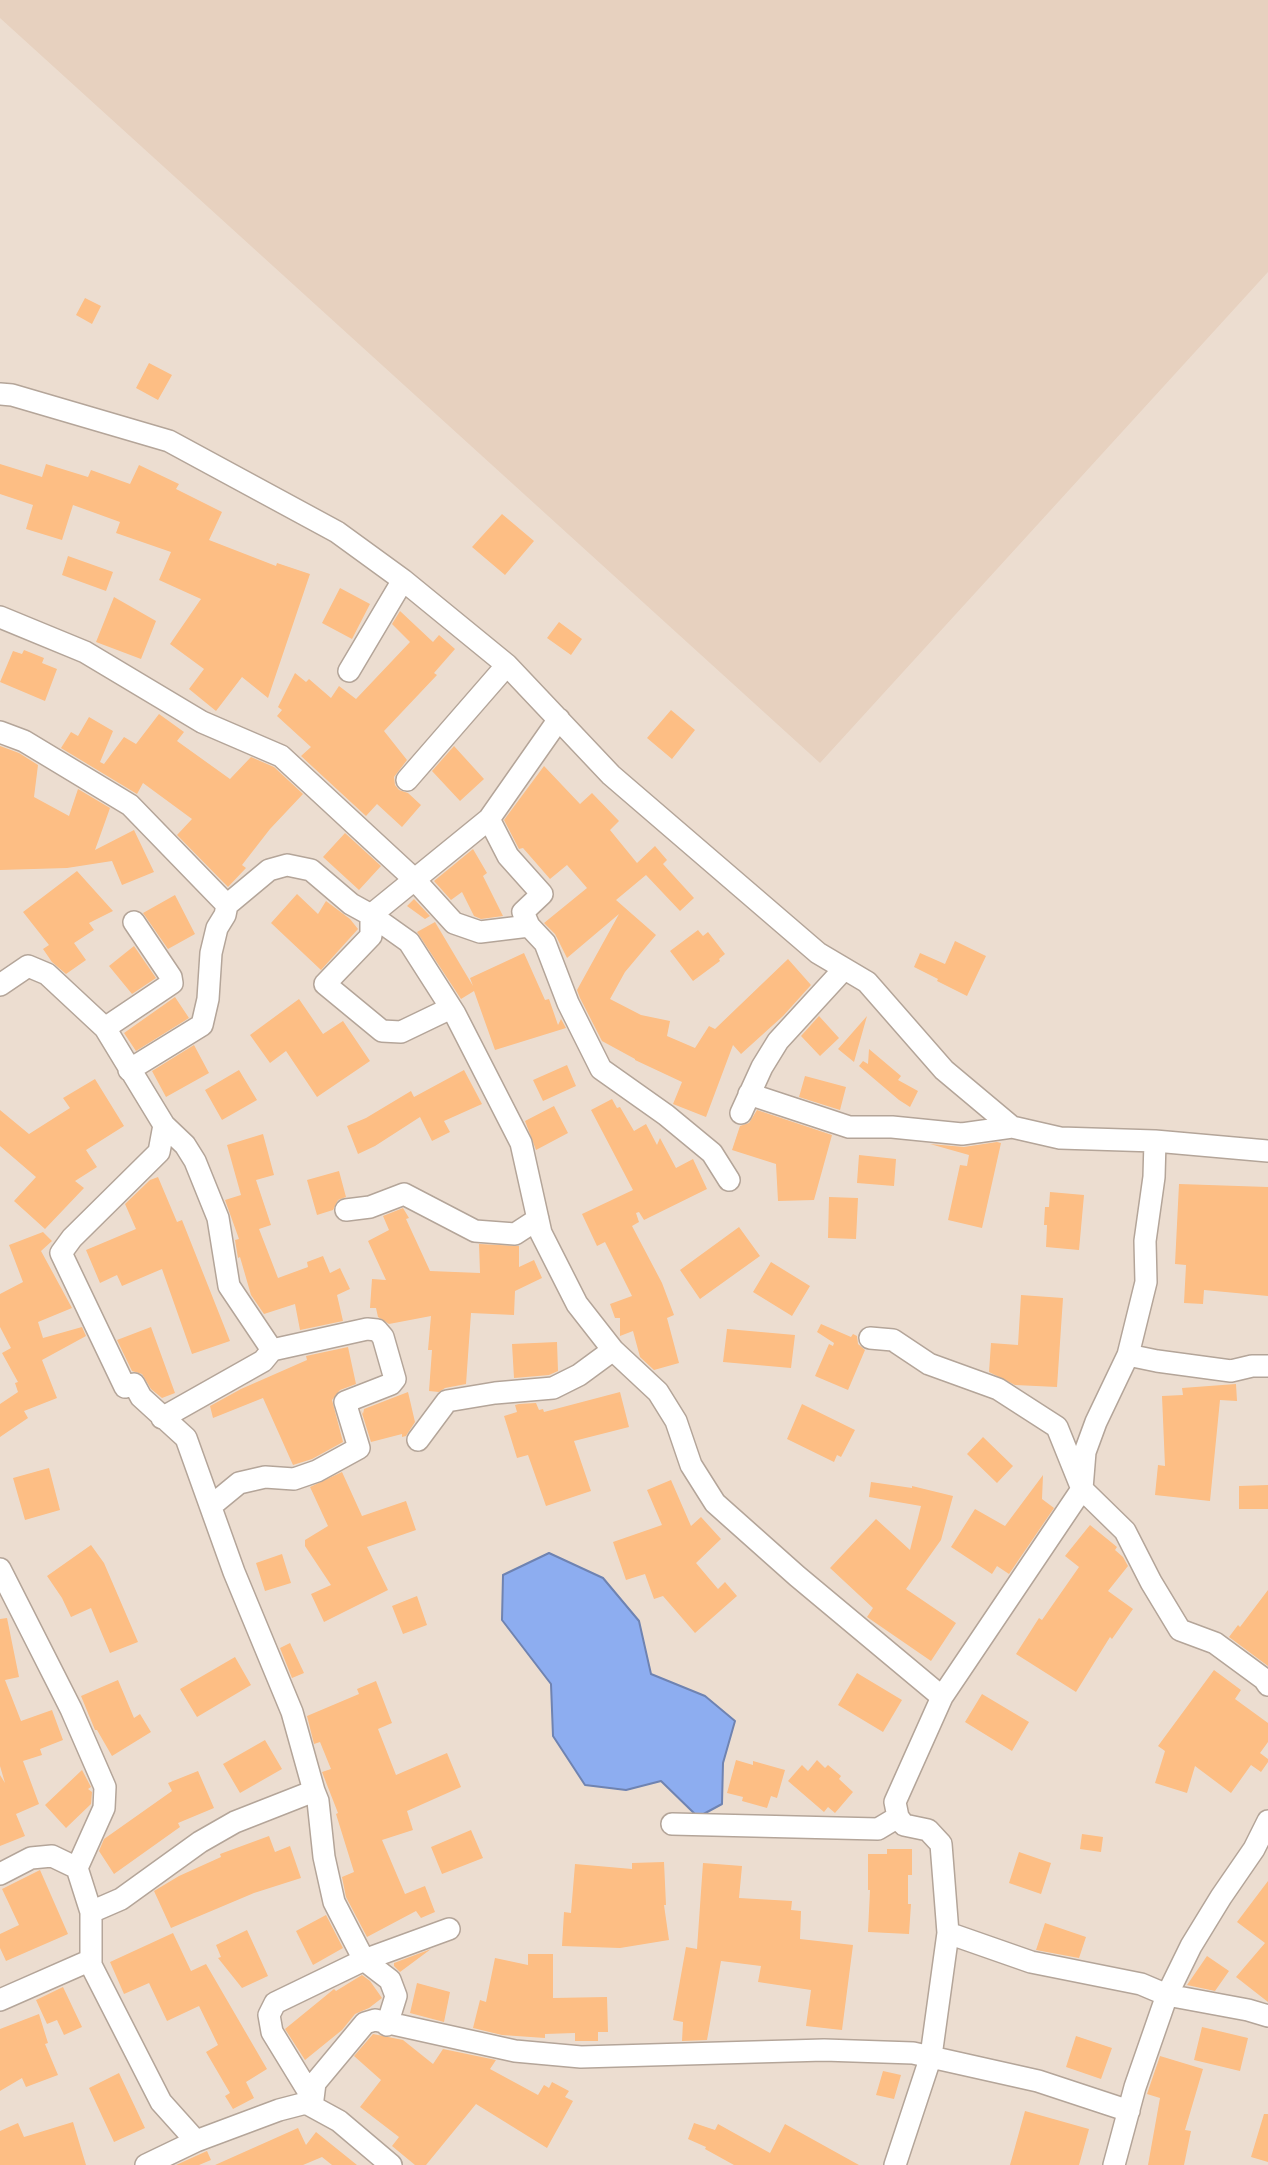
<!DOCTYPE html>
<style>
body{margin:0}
canvas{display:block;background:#ecddd0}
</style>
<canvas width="1268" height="2165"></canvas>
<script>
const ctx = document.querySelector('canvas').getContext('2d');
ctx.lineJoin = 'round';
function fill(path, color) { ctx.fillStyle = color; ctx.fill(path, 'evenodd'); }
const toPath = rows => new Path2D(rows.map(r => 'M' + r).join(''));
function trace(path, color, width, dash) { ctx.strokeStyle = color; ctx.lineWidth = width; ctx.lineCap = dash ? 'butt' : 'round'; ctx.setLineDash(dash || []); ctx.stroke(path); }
fill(toPath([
 [0,0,1268,0,1268,272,820,763,0,18]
]), '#e7d1bf');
const water = toPath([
 [549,1553,603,1578,639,1621,651,1674,705,1696,735,1721,723,1763,722,1804,698,1817,661,1781,626,1790,585,1785,553,1736,551,1684,502,1620,503,1575,549,1553]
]);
fill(water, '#8dadf0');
trace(water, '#6f83b1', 2);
fill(toPath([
 [85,298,101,306,92,324,76,315],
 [149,363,172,375,158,400,136,388],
 [0,464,42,477,46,464,88,477,91,470,130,484,139,465,179,484,176,489,222,512,209,540,276,566,277,563,310,574,268,698,242,677,216,711,189,689,204,669,170,644,201,599,159,580,171,552,116,533,120,522,73,505,62,540,26,529,33,505,0,494],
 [502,514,534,541,505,575,472,547],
 [68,556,113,572,106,591,62,575],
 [340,588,370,604,352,639,322,623],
 [114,597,156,621,141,659,96,642],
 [400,611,433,642,439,635,455,649,434,673,437,675,384,731,407,760,394,777,395,785,399,790,408,793,421,805,402,827,377,804,366,816,301,756,311,747,277,716,282,710,278,707,295,673,306,682,309,679,331,698,339,686,356,699,410,642,392,624],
 [559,622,582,639,571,655,547,638],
 [24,650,44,658,42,663,57,669,45,701,0,682,13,651,22,654],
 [671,710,695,730,672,759,647,738],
 [159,714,184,732,177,741,230,779,251,757,274,767,303,794,270,829,242,865,246,868,228,887,177,835,192,819,143,783,137,794,61,748,71,732,78,736,89,717,113,731,100,762,104,764,124,737,136,744],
 [0,746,19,753,38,765,34,797,69,816,78,789,110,808,95,850,134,830,154,872,122,885,112,861,67,868,0,870],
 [454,746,484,779,460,801,432,771],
 [544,766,580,804,592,793,619,821,610,830,637,863,655,846,667,860,663,864,694,898,680,911,646,875,616,900,656,935,625,972,610,999,641,1015,670,1021,667,1036,695,1048,709,1026,715,1029,788,959,811,985,783,1016,741,1054,733,1045,706,1117,673,1104,682,1082,635,1060,635,1059,602,1041,580,998,577,990,619,914,567,958,555,934,544,923,587,888,567,865,550,879,523,848,519,849,504,820],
 [345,833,381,866,359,890,323,857],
 [473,849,487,873,483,876,503,916,481,919,474,916,462,892,451,900,434,881],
 [77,871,113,911,89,923,94,930,74,943,86,960,66,974,52,962,43,949,49,945,23,912],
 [297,894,318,914,326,901,350,919,358,929,321,970,271,923],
 [175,895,195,934,168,949,143,913],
 [414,899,430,916,425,919,407,906],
 [435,922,473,986,470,978,524,953,545,1000,549,999,558,1025,561,1019,566,1028,495,1050,474,991,461,999,417,932],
 [698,930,703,936,708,932,725,954,719,959,720,961,693,981,670,951],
 [955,941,986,956,967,996,937,981,938,979,914,967,920,953,945,964],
 [134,946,156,978,132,994,109,966],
 [175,997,189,1018,136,1051,124,1033],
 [299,999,323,1034,343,1021,370,1061,317,1097,286,1051,270,1063,250,1035],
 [819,1016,839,1038,820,1056,801,1036],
 [867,1016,854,1062,838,1049],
 [194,1045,209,1073,166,1097,152,1071],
 [869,1049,901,1076,898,1080,918,1091,910,1107,899,1100,859,1066,863,1061,868,1064],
 [567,1065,576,1086,543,1101,533,1080],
 [239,1070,257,1100,222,1120,205,1090],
 [464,1070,482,1104,444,1121,450,1132,432,1141,420,1117,375,1146,358,1154,347,1126,366,1118,411,1091,414,1097],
 [805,1076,846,1087,840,1110,799,1097],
 [95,1079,124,1126,86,1150,97,1167,75,1181,84,1188,45,1229,14,1201,36,1177,0,1146,0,1110,29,1134,70,1108,63,1098],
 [612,1099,617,1108,620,1107,634,1131,646,1124,657,1145,660,1138,676,1168,693,1159,707,1189,644,1220,639,1212,636,1213,639,1222,632,1226,662,1283,674,1315,667,1318,679,1363,654,1370,640,1357,633,1331,620,1336,620,1318,615,1318,610,1304,632,1296,605,1242,597,1246,582,1214,633,1190,591,1110],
 [554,1106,568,1133,536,1150,525,1121],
 [757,1110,832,1135,814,1200,778,1201,776,1164,732,1150,740,1126,749,1123],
 [263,1134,274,1175,256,1180,271,1225,259,1229,278,1278,308,1267,307,1262,323,1256,330,1273,340,1268,350,1289,337,1295,343,1321,300,1330,295,1304,264,1314,251,1295,240,1257,238,1258,235,1240,239,1239,225,1200,241,1195,227,1145],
 [997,1142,1001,1143,982,1228,948,1220,960,1165,967,1166,969,1155,930,1144,964,1147],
 [859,1155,896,1159,894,1186,857,1183],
 [339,1171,346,1197,338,1200,333,1210,317,1215,307,1180],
 [158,1177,177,1222,182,1220,230,1341,192,1354,162,1269,122,1286,117,1275,100,1283,86,1250,136,1229,125,1204,150,1180],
 [1179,1184,1268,1187,1268,1296,1204,1290,1203,1304,1184,1303,1186,1265,1175,1264],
 [1050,1192,1084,1195,1079,1250,1046,1247,1047,1225,1044,1225,1045,1207,1049,1207],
 [829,1197,858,1198,856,1239,828,1238],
 [403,1208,409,1218,406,1219,430,1271,480,1273,479,1244,519,1246,519,1267,534,1260,542,1278,515,1291,514,1315,471,1313,466,1384,445,1388,439,1392,429,1391,432,1350,428,1350,431,1316,389,1324,378,1317,376,1308,370,1308,372,1279,386,1280,368,1241,389,1230,383,1216],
 [739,1227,760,1256,700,1299,680,1270],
 [43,1232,52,1241,41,1251,72,1308,38,1322,43,1338,82,1327,86,1336,42,1360,57,1398,24,1411,28,1418,0,1437,0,1404,18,1392,15,1383,18,1382,2,1353,11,1348,0,1327,0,1294,23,1282,9,1245],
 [771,1262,810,1286,792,1316,753,1292],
 [1021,1295,1063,1298,1057,1387,1015,1385,989,1372,991,1343,1018,1345],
 [821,1324,851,1337,853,1334,857,1336,858,1344,865,1350,848,1390,815,1376,829,1344,833,1346,834,1343,817,1332],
 [151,1327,175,1393,162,1398,151,1389,142,1374,132,1371,117,1340],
 [727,1329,795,1335,791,1368,723,1362],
 [557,1342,558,1371,549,1375,514,1378,512,1344],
 [348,1347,356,1384,340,1390,332,1400,343,1442,312,1459,293,1465,263,1398,213,1418,210,1406,241,1389,307,1360,306,1356],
 [1236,1384,1237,1401,1220,1400,1210,1501,1155,1495,1158,1465,1165,1466,1162,1396,1183,1395,1182,1388],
 [408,1392,415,1422,406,1436,402,1437,402,1434,371,1442,361,1410,363,1414,364,1409],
 [620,1392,629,1427,574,1441,591,1491,546,1506,528,1455,517,1458,504,1416,517,1412,515,1405,519,1404,536,1403,539,1410,543,1409,544,1412],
 [802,1404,855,1430,841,1457,837,1455,834,1462,787,1439],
 [983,1437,1013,1466,997,1483,967,1454],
 [49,1468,60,1510,25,1520,13,1478],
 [342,1472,362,1516,406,1501,416,1530,367,1547,388,1590,324,1622,311,1594,331,1585,305,1546,305,1540,328,1526,310,1487],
 [1043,1475,1042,1499,1054,1508,1009,1574,997,1566,992,1574,951,1547,975,1509,1005,1526],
 [671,1480,691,1526,701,1517,721,1539,696,1563,718,1589,725,1582,737,1596,695,1633,663,1596,654,1599,645,1574,626,1580,613,1542,662,1525,647,1490],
 [871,1482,912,1488,912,1486,953,1496,941,1540,906,1589,956,1623,931,1661,867,1617,873,1608,830,1568,876,1519,910,1550,921,1506,869,1497],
 [1268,1485,1268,1509,1239,1509,1239,1486],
 [1090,1525,1117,1547,1115,1550,1123,1557,1128,1566,1108,1591,1133,1609,1112,1639,1110,1637,1076,1692,1016,1654,1039,1618,1042,1620,1079,1567,1065,1556],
 [91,1545,104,1563,138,1642,110,1653,91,1608,71,1617,62,1598,47,1576],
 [282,1554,291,1583,265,1591,256,1563],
 [1268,1590,1268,1666,1229,1637,1238,1625,1240,1627],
 [417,1596,427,1625,403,1634,392,1606],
 [7,1618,19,1677,5,1680,21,1721,52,1710,63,1740,40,1749,42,1755,23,1761,39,1804,16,1814,25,1836,0,1846,0,1775,5,1783,0,1766,0,1619],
 [290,1643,304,1673,292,1678,280,1648],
 [235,1657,251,1685,197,1717,180,1689],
 [1214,1670,1241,1690,1235,1699,1268,1723,1268,1742,1260,1753,1268,1759,1268,1762,1261,1772,1251,1765,1231,1793,1195,1766,1187,1793,1155,1783,1165,1751,1158,1746],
 [857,1673,902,1700,883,1732,838,1705],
 [118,1680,134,1718,140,1714,151,1732,112,1756,97,1730,95,1730,81,1696],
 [376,1681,392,1723,378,1729,396,1775,447,1753,461,1787,407,1811,413,1830,382,1840,405,1894,425,1886,435,1912,421,1918,416,1911,367,1937,346,1897,342,1877,354,1872,336,1814,338,1813,322,1772,331,1769,320,1742,314,1744,307,1716,359,1694,357,1689],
 [982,1694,1029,1722,1012,1751,965,1722],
 [265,1740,282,1769,240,1793,223,1764],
 [736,1760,753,1765,753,1761,785,1770,777,1798,771,1796,767,1808,742,1801,743,1797,727,1793],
 [817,1760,825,1768,828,1765,841,1776,839,1779,853,1792,835,1813,828,1807,824,1812,788,1781,802,1765,808,1771],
 [82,1770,91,1787,88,1789,92,1792,91,1804,66,1828,45,1805],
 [198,1771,214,1808,178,1823,180,1827,114,1874,99,1851,104,1839,172,1791,168,1783],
 [471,1830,483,1858,442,1874,431,1847],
 [1082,1834,1103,1837,1101,1852,1080,1849],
 [269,1836,275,1852,290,1846,301,1878,254,1893,171,1928,154,1891,179,1876,221,1857,220,1854],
 [887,1849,912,1849,912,1875,908,1875,908,1904,911,1904,909,1934,868,1932,870,1890,868,1890,868,1854,887,1854],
 [1019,1852,1051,1863,1041,1894,1009,1883],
 [664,1862,666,1905,664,1905,669,1940,620,1948,562,1946,564,1912,571,1913,575,1864,632,1869,632,1863],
 [703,1863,742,1866,739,1898,792,1901,791,1910,801,1911,800,1939,853,1945,842,2030,806,2026,811,1990,758,1982,761,1966,721,1961,707,2040,682,2041,683,2022,673,2020,686,1947,697,1949],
 [40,1870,68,1934,6,1961,0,1948,0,1934,19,1925,2,1889],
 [1268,1881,1268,2002,1236,1977,1265,1943,1237,1922],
 [326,1915,343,1948,313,1965,296,1931],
 [1045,1923,1086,1937,1079,1958,1036,1950],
 [247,1930,268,1976,242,1988,218,1958,221,1957,216,1945],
 [173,1933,191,1971,206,1964,267,2069,246,2082,254,2098,233,2109,225,2096,230,2093,206,2052,218,2045,199,2006,167,2021,149,1983,124,1994,110,1962],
 [431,1949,400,1972,394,1966,394,1963],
 [528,1954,553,1954,553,1998,607,1997,608,2032,598,2032,598,2041,575,2041,575,2033,545,2034,545,2038,502,2035,473,2028,480,2000,486,2002,495,1958,528,1965],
 [1207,1956,1229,1971,1215,1991,1187,1985],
 [362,1975,370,1981,382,1998,369,2008,355,2014,342,2030,305,2060,285,2029,334,1989,336,1991],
 [417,1983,450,1992,444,2022,410,2013],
 [63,1987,82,2027,64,2035,57,2020,47,2024,36,2000],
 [39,2014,48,2043,45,2044,58,2075,26,2087,22,2078,0,2091,0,2029],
 [1202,2027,1248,2038,1240,2071,1194,2060],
 [373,2034,403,2040,433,2064,443,2049,496,2060,490,2069,538,2095,544,2085,549,2088,552,2082,569,2091,565,2097,573,2101,547,2148,476,2104,426,2165,415,2165,392,2146,399,2137,360,2107,381,2080,354,2056],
 [1076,2036,1112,2048,1101,2079,1066,2067],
 [1160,2056,1203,2069,1185,2130,1191,2131,1184,2165,1148,2165,1160,2098,1147,2094],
 [883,2071,901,2075,894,2099,876,2095],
 [119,2073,145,2128,114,2142,89,2088],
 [1025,2111,1089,2129,1079,2165,1010,2165],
 [1264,2114,1268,2114,1268,2162,1251,2157],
 [73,2122,86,2165,0,2165,0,2131,18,2123,24,2137],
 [694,2123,715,2130,718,2124,770,2153,785,2124,859,2165,734,2165,705,2149,706,2147,688,2139],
 [298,2128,306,2145,316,2132,357,2165,332,2165,322,2157,303,2165,215,2165],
 [207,2151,211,2160,199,2165,176,2165]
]), '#fdbe84');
const street = toPath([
 [0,394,12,395,169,441,337,532,403,580,507,665,611,775,818,953,867,982,944,1070,1012,1127,1060,1138,1155,1141,1268,1151],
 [0,617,85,652,202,722,281,756,414,879,454,923,480,932,529,926],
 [349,671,403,580],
 [0,732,24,741,130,805,227,905,225,915,217,928,211,953,208,999,202,1025,129,1070],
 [407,780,507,665],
 [489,819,508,856,542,894,523,912,529,926,545,943,568,1003,601,1069,666,1115,712,1153,729,1180],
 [227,905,269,870,287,865,311,870,351,904,371,915,409,942,455,1014,521,1143,541,1233,577,1304,613,1350,658,1392,676,1421,691,1465,715,1503,797,1576,942,1697],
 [0,985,28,966,47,974,105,1028,164,1125,185,1145,195,1161,218,1218,229,1286,272,1350,263,1361,162,1418],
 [451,1008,401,1032,382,1031,325,984,371,936,371,915,489,819,559,719],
 [105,1028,172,983,171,977,134,922],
 [749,1094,849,1127,892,1127,962,1134,1012,1127],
 [741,1113,762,1067,778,1041,844,969],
 [164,1125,159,1152,72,1238,61,1253,125,1387,134,1384,141,1397,186,1438,234,1572,292,1712,314,1791],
 [1155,1141,1154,1177,1145,1241,1146,1282,1128,1355,1096,1422,1085,1452,1082,1489,1125,1531,1151,1582,1180,1630,1215,1643,1264,1679,1268,1685],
 [346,1210,370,1207,404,1194,475,1231,515,1234,538,1219],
 [870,1338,893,1340,929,1364,998,1389,1057,1427,1082,1489,942,1697,895,1802,898,1817,904,1825,928,1830,941,1844,948,1933,931,2056,895,2165],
 [1128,1355,1157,1361,1231,1371,1252,1366,1268,1366],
 [418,1440,447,1401,495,1393,553,1388,579,1375,613,1350],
 [211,1506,239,1483,265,1477,294,1479,317,1471,359,1448,345,1402,391,1384,395,1379,383,1337,377,1330,367,1329,272,1350],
 [0,1569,71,1709,105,1787,104,1808,77,1868],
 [672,1824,878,1829,898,1817],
 [0,1874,31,1858,52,1856,77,1868,91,1912,91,1965,161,2102,196,2141],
 [91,1912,121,1899,200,1842,235,1822,314,1791,318,1801,324,1857,334,1902,364,1960,390,1980,396,1996,387,2025],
 [948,1933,1031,1962,1141,1984,1167,1995,1248,2010,1268,2016],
 [0,2000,91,1960],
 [313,2099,272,2032,269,2015,275,2003,364,1960,449,1929],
 [306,2103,313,2099,315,2083,365,2023,375,2020,515,2051,581,2057,824,2050,913,2053,1038,2081,1129,2111],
 [146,2165,196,2141,279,2110,306,2103,339,2121,391,2165],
 [1114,2165,1135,2087,1167,1995,1191,1946,1221,1897,1254,1849,1268,1821]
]);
trace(street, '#b4a599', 24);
trace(street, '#fff', 21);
</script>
